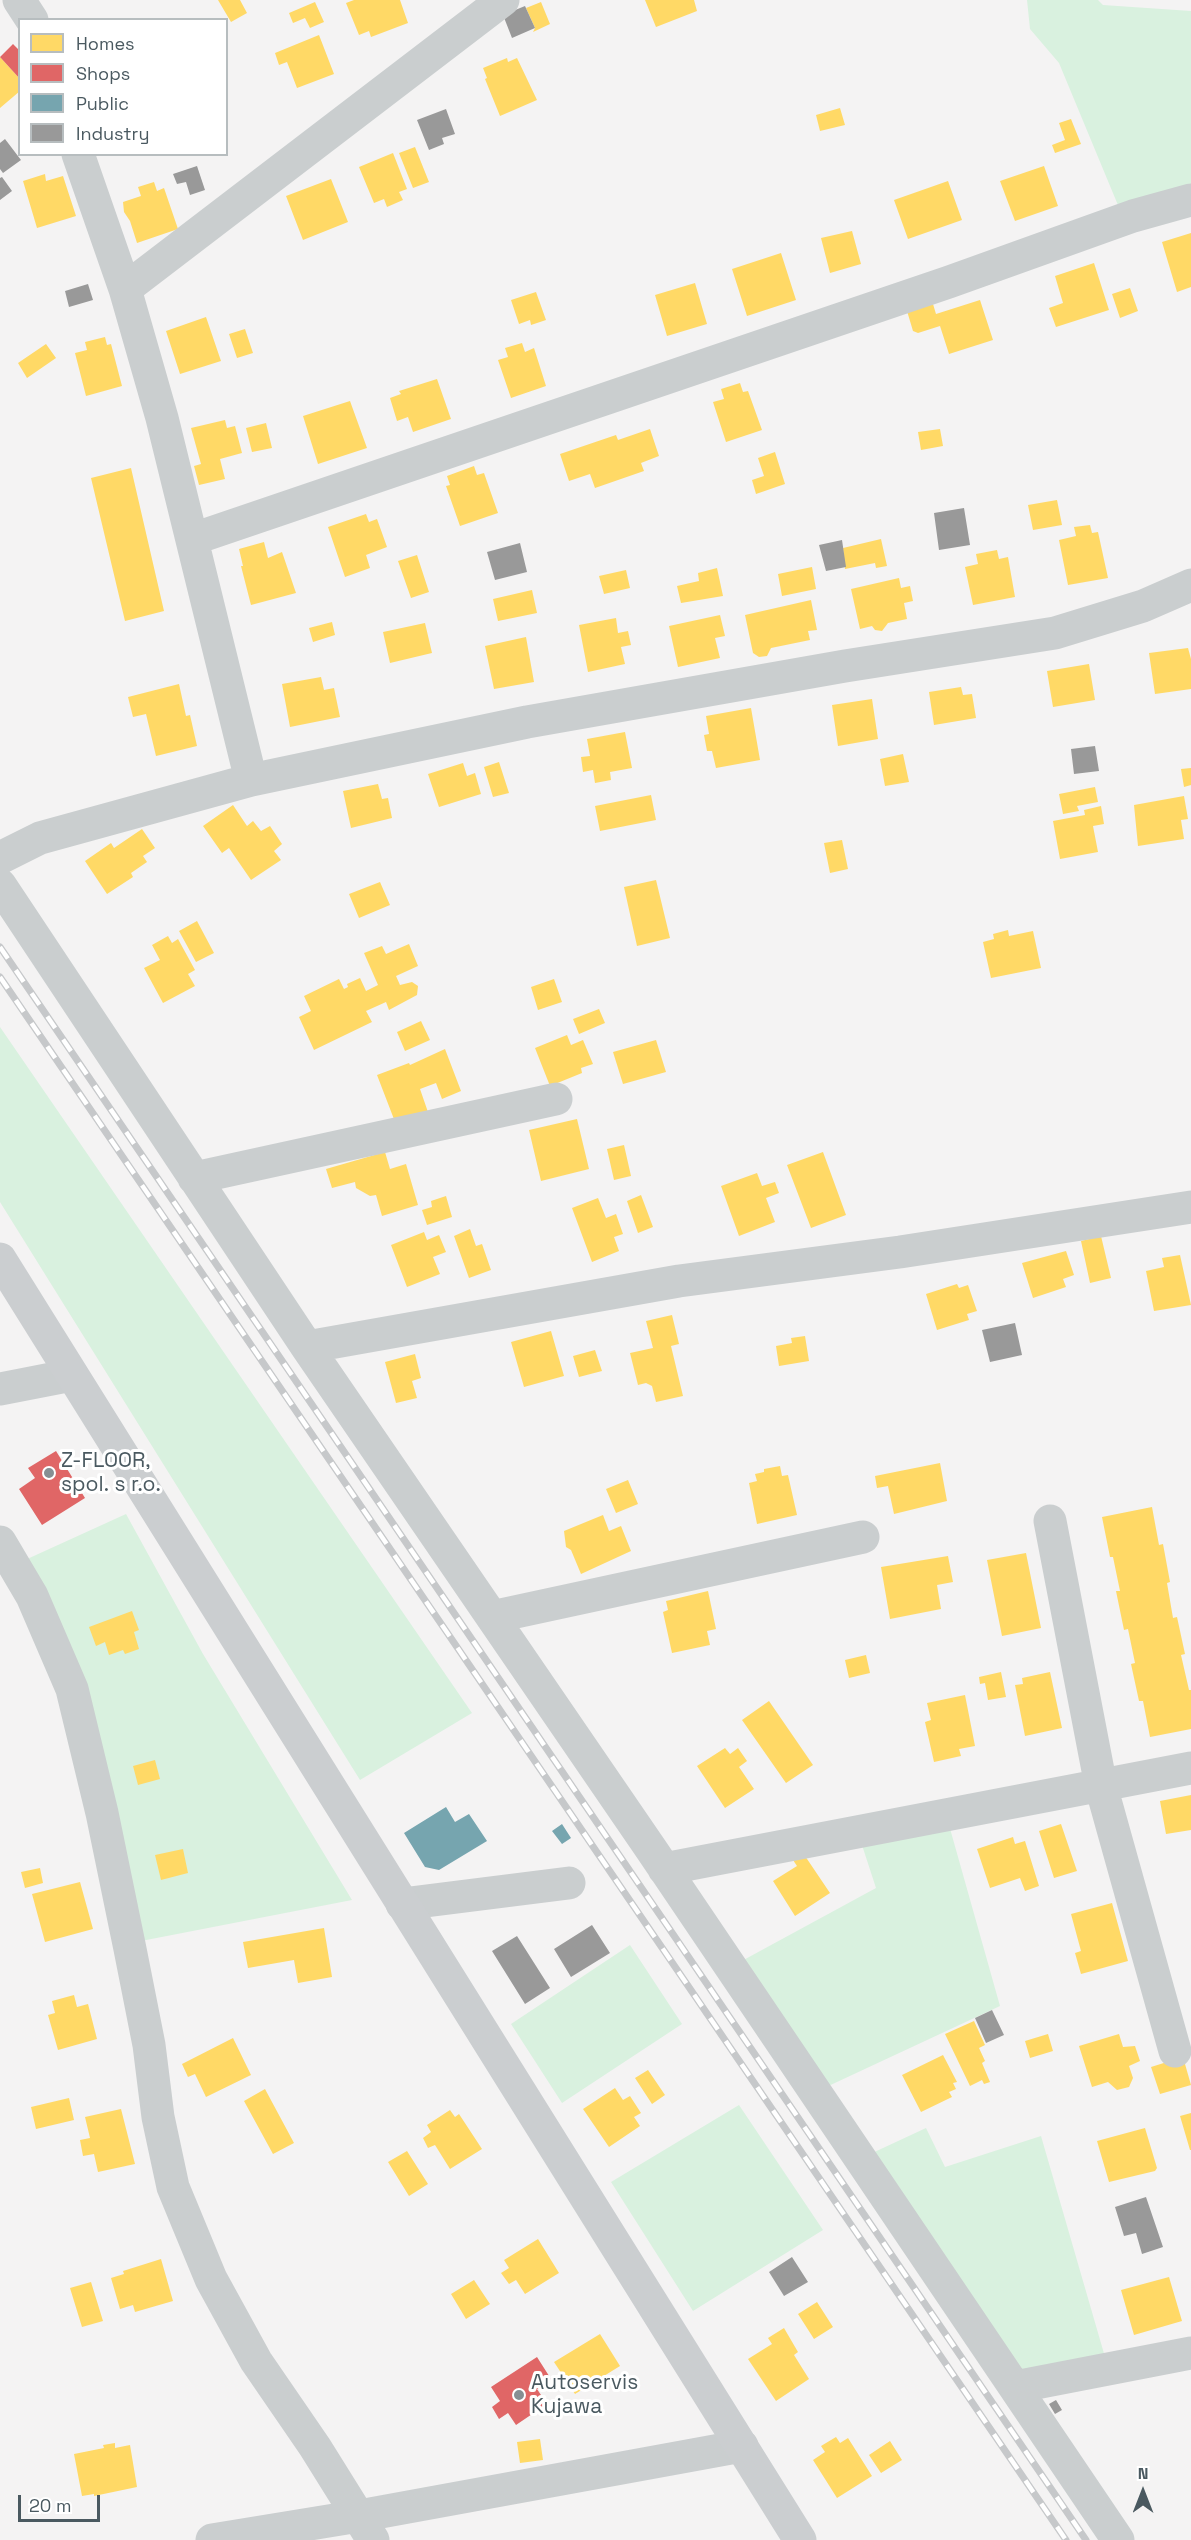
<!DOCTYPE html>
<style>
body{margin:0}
#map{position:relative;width:1191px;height:2540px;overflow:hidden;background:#f4f3f3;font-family:"Space Grotesk",sans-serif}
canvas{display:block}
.legend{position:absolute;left:18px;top:18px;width:210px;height:138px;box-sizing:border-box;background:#fff;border:2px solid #b7bdbf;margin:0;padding:8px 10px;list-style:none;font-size:18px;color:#4a5960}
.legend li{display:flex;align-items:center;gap:12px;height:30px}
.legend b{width:30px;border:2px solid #b7bdbf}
.north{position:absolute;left:1113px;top:2462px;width:60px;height:60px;-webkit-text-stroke:4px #fff;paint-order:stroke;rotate:0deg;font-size:16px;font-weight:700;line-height:24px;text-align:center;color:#4a5960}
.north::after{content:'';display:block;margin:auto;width:21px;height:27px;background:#4a5960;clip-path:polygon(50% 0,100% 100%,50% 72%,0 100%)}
.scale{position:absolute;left:18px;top:2495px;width:82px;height:27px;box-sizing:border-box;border:3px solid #4a5960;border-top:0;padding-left:8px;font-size:18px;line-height:21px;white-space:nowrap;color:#4a5960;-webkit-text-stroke:4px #fff;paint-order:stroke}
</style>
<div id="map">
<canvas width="1191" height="2540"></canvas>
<ul class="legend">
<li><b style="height:16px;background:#ffd966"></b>Homes</li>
<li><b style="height:16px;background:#e06666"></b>Shops</li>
<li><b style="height:16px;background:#76a5af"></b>Public</li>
<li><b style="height:16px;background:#999"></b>Industry</li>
</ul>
<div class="north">N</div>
<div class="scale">20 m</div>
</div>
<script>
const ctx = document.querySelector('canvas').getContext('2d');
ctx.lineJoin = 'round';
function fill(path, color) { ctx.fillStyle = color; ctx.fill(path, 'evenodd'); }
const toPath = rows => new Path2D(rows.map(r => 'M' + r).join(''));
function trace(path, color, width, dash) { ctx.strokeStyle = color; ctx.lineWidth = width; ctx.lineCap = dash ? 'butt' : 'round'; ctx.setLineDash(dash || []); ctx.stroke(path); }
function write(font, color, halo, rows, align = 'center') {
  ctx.font = font + ' "Space Grotesk",sans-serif'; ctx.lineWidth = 6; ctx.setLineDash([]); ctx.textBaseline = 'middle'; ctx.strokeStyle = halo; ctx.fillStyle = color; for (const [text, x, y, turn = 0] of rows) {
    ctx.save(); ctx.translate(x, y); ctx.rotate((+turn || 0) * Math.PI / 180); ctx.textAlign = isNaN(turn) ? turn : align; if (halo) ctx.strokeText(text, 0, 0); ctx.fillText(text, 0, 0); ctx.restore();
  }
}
fill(toPath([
 [1027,0,1098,0,1103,5,1191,11,1191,187,1120,210,1059,63,1030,29],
 [0,1027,472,1713,360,1780,0,1202],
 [126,1514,203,1654,352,1900,136,1942,25,1560],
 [949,1825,1000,2006,822,2089,738,1963,876,1888,860,1839],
 [630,1945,682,2024,562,2103,511,2024],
 [739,2105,823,2230,693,2311,611,2182],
 [926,2128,945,2167,1041,2136,1105,2357,1022,2373,868,2155]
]), '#d9f1df');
fill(toPath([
 [218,0,240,0,247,13,231,22],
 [354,0,400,0,408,23,371,37,369,31,359,35,346,3],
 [645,0,694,0,697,11,656,27],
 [315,2,324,22,310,28,305,18,293,23,289,13],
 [541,2,550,24,533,32,535,28,526,8],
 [319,35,334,74,297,88,287,62,279,65,275,53],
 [0,57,20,79,20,91,0,108],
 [507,58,508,62,517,58,537,100,500,116,485,79,487,78,483,68],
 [840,108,845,125,820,131,816,115],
 [1071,119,1081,144,1055,153,1052,145,1065,140,1059,123],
 [415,147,429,182,413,188,399,153],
 [393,153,407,189,399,192,403,200,387,207,384,199,374,203,359,167],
 [1044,166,1058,206,1015,221,1000,181],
 [45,174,46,181,63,176,76,216,37,228,23,181],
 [331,179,348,222,303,240,286,196],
 [948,181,962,220,908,239,894,200],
 [154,182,157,191,164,188,178,229,137,243,130,221,124,212,123,202,141,196,138,187],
 [852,231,861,264,830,273,821,238],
 [1191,233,1191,287,1177,292,1162,242],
 [781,253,796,300,747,316,732,269],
 [1094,263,1109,310,1056,327,1049,308,1063,303,1055,276],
 [695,283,707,324,667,336,655,295],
 [1130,288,1138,311,1120,318,1112,294],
 [536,292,546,320,531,325,530,320,519,324,511,300],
 [980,300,993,340,949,354,940,326,918,333,913,331,907,311,933,304,936,314],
 [206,317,221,361,180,374,166,331],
 [245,329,253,353,237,358,229,334],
 [105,337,107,345,111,344,122,386,86,396,75,353,87,350,85,342],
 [522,343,525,352,534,348,546,386,511,398,498,360,508,357,505,348],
 [46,344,56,358,27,378,18,363],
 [437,379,451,419,413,432,408,417,397,421,390,398,401,394,399,391],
 [740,383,743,392,748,391,762,430,726,442,713,402,724,399,721,389],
 [350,401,367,448,318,464,303,416],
 [225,420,227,428,235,426,242,453,220,459,225,479,199,485,194,466,201,464,191,428],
 [266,423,272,448,252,452,246,428],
 [650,429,659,456,641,463,644,471,595,488,590,474,569,481,560,454,616,435,618,440],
 [940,429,943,446,921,450,918,432],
 [775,452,785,484,756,494,752,480,764,476,758,458],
 [474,466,477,475,484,473,498,513,460,526,446,486,450,485,447,476],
 [131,468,164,611,125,621,91,478],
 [1057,500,1062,525,1033,530,1028,505],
 [366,514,369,522,377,519,387,547,366,555,370,568,345,577,328,527],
 [1090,525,1092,533,1098,532,1108,578,1068,585,1059,540,1076,536,1074,527],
 [881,539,887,566,876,568,875,563,845,569,843,548],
 [264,542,268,558,282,552,296,593,251,605,241,566,243,566,239,549],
 [997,550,999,559,1008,557,1015,597,973,605,965,567,978,564,976,554],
 [417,555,429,592,411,598,398,561],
 [812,567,816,589,782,596,778,574],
 [717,568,723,596,681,603,677,586,699,581,698,573],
 [626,570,630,588,604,594,599,576],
 [899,578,901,588,910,586,913,601,904,603,907,619,888,623,882,631,875,630,872,626,860,629,851,589],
 [532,590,537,613,498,621,493,599],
 [811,600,817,630,808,631,810,640,771,648,767,656,759,657,753,653,745,615],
 [720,615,725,636,715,638,720,658,678,667,669,626],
 [616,618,618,633,628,631,631,645,621,647,625,664,588,672,579,625],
 [332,622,335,635,313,642,309,628],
 [425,623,432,653,390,663,383,632],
 [526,637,534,682,494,689,485,646],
 [1188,648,1191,659,1191,689,1155,694,1149,653],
 [1089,664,1095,700,1053,707,1047,671],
 [321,677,324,690,334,688,340,717,290,727,282,684],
 [179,684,186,716,190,715,197,746,156,756,146,714,133,717,128,697],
 [961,687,963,695,972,694,976,718,934,725,929,692],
 [872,699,878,739,838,746,832,705],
 [751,708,760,760,716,768,712,751,707,751,704,735,709,734,706,716],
 [625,732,632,768,610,772,611,780,595,783,593,770,583,772,581,757,590,756,587,739],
 [903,754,909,782,885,786,880,759],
 [499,762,509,793,493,797,484,767],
 [463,763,467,776,475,773,481,794,439,807,428,774],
 [1191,768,1191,785,1184,787,1181,769],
 [378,784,382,799,388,798,392,818,351,828,343,791],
 [1095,787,1098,802,1077,806,1079,811,1063,814,1059,794],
 [651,795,656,820,600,831,595,806],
 [1184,796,1188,819,1181,820,1184,839,1138,846,1134,805],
 [233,805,247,826,253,821,261,831,270,826,282,844,274,851,281,860,251,880,229,848,222,853,203,826],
 [1101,806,1104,824,1093,826,1098,852,1060,859,1053,821,1085,815,1084,810],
 [142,829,155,848,143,856,147,862,131,873,133,877,107,894,85,861,111,843,114,848],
 [842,840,848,869,830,873,824,843],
 [656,880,670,938,637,946,624,887],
 [380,882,390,905,359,918,349,894],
 [197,921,214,953,196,962,179,931],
 [1008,930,1009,936,1033,931,1041,968,991,978,983,942,994,939,993,934],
 [168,936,172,943,178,939,195,970,188,974,195,986,163,1003,144,968,160,960,152,945],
 [409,944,418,966,396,976,400,985,412,982,418,986,417,995,389,1010,386,1002,366,1011,372,1022,314,1050,299,1017,311,1011,304,996,339,979,344,989,348,987,347,984,360,978,366,991,378,985,364,953,382,946,386,954],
 [554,979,562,1002,538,1010,531,987],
 [599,1009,605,1023,579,1034,573,1019],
 [421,1021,430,1040,405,1051,397,1032],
 [567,1035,571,1045,583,1040,593,1064,581,1068,582,1073,550,1086,535,1048],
 [656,1040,666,1072,623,1084,613,1052],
 [445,1049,461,1091,442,1099,436,1083,420,1089,429,1115,397,1127,377,1075,409,1063,410,1065],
 [577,1119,589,1169,541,1181,529,1130],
 [624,1145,631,1176,614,1180,607,1149],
 [385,1152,390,1169,406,1164,418,1205,382,1216,376,1195,370,1196,356,1188,355,1182,332,1188,326,1169],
 [823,1152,846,1215,811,1228,787,1165],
 [757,1173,762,1186,775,1182,779,1193,766,1198,775,1222,739,1236,721,1186],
 [641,1195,653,1227,638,1233,627,1201],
 [446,1196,452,1217,427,1225,422,1210,432,1207,431,1201],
 [598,1198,606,1218,616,1214,623,1234,614,1237,619,1251,592,1262,572,1208],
 [470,1229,476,1246,482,1244,491,1270,469,1278,454,1236],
 [424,1232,427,1240,439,1235,446,1252,433,1257,440,1274,407,1287,391,1245],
 [1101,1236,1111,1278,1090,1283,1081,1241],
 [1066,1251,1074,1275,1063,1279,1066,1287,1033,1298,1022,1263],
 [1180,1255,1191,1305,1154,1311,1146,1271,1164,1267,1162,1258],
 [957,1284,959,1288,968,1285,977,1311,967,1314,969,1320,937,1330,926,1294],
 [672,1315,679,1344,671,1346,683,1396,656,1402,652,1386,646,1383,638,1385,630,1353,653,1348,646,1321],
 [551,1331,564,1376,524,1387,511,1342],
 [805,1336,809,1361,779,1366,776,1346,792,1343,791,1338],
 [595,1350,602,1371,579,1377,573,1356],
 [415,1354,421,1378,412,1381,417,1398,396,1403,385,1362],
 [940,1463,947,1501,894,1514,888,1486,877,1488,875,1476],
 [780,1466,782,1476,788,1475,797,1515,757,1524,749,1483,757,1481,755,1474,764,1472,764,1469],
 [628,1480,638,1504,616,1513,606,1489],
 [1152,1507,1159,1545,1163,1544,1170,1582,1167,1583,1173,1618,1177,1617,1185,1654,1181,1655,1189,1690,1191,1690,1191,1729,1150,1737,1143,1701,1139,1701,1131,1664,1135,1663,1128,1629,1124,1630,1116,1591,1120,1591,1113,1557,1110,1557,1102,1517],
 [603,1515,609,1531,621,1526,631,1551,581,1574,571,1550,566,1547,564,1531],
 [1026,1553,1041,1628,1002,1636,987,1560],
 [948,1556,953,1582,937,1585,941,1609,890,1619,881,1567],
 [708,1591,716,1629,707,1631,710,1645,672,1653,663,1612,668,1610,666,1601],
 [132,1611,139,1630,134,1632,139,1649,125,1654,123,1650,109,1655,105,1642,96,1646,89,1627],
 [866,1655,870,1673,849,1678,845,1660],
 [1001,1672,1006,1697,988,1700,985,1683,980,1684,979,1677],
 [1050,1672,1062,1728,1025,1736,1015,1685,1023,1684,1022,1678],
 [965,1695,975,1746,959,1749,961,1756,934,1762,925,1722,931,1720,927,1703],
 [769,1701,813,1765,786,1783,742,1720],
 [725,1748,730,1754,738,1748,747,1761,739,1767,754,1789,725,1808,697,1766],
 [155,1760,160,1779,138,1785,133,1766],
 [1191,1795,1191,1830,1166,1834,1160,1801],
 [1061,1824,1077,1871,1054,1878,1039,1831],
 [1013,1837,1015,1844,1025,1841,1039,1886,1025,1891,1020,1878,990,1888,977,1849],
 [183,1849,188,1873,161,1880,155,1855],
 [803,1853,830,1893,795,1916,773,1881,797,1866,793,1860],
 [40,1868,43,1883,25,1888,21,1872],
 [80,1882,93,1929,45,1942,32,1894],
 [1112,1903,1128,1961,1081,1974,1075,1953,1081,1951,1071,1914],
 [324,1928,332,1977,298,1983,294,1960,248,1968,243,1942],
 [74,1995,77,2007,88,2004,97,2039,58,2050,48,2015,55,2013,52,2001],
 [974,2021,985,2045,979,2048,985,2061,982,2063,990,2082,984,2084,982,2080,970,2086,945,2034],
 [1048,2034,1053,2051,1030,2058,1025,2041],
 [1119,2034,1123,2047,1135,2046,1140,2061,1129,2066,1133,2078,1129,2087,1117,2090,1108,2082,1092,2087,1079,2046],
 [233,2038,251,2075,206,2097,195,2074,188,2077,182,2064],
 [943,2055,957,2082,953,2083,956,2089,949,2092,952,2097,921,2112,902,2075],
 [1183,2057,1191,2085,1160,2094,1151,2067],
 [648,2070,665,2095,652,2104,635,2078],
 [615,2088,623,2100,630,2096,641,2113,634,2117,640,2126,609,2147,583,2109],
 [265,2089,294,2143,273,2154,244,2101],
 [69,2098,74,2120,36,2129,31,2107],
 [121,2109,135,2164,98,2172,94,2154,83,2156,80,2140,90,2138,85,2117],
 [450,2110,455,2117,459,2114,482,2149,450,2169,435,2145,428,2148,423,2138,431,2132,427,2125],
 [1191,2113,1191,2150,1190,2150,1180,2116],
 [1145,2128,1157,2168,1155,2171,1109,2182,1097,2141],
 [407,2151,428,2184,409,2196,388,2162],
 [538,2239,559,2273,525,2294,516,2280,509,2284,501,2273,509,2268,504,2260],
 [161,2259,173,2301,135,2312,133,2305,120,2309,111,2278,124,2274,123,2271],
 [1169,2277,1182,2321,1134,2335,1121,2290],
 [474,2280,490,2304,466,2319,451,2294],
 [91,2282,103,2321,82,2327,70,2288],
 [817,2302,833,2327,814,2339,798,2314],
 [784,2328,798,2352,794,2355,809,2379,776,2401,748,2359,772,2344,768,2338],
 [600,2334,620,2366,575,2394,554,2362],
 [836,2437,840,2443,848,2438,872,2476,837,2498,813,2460,825,2452,821,2446],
 [540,2439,543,2460,520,2463,517,2442],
 [890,2441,902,2460,881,2473,869,2455],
 [115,2443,115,2448,130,2445,137,2487,94,2496,94,2494,82,2496,74,2454,104,2448,103,2445]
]), '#ffd966');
fill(toPath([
 [13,44,20,51,20,79,0,57],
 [56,1451,85,1498,42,1525,19,1489,35,1478,28,1468],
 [537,2357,551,2379,537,2389,547,2404,516,2425,508,2413,499,2419,492,2407,500,2401,491,2387]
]), '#e06666');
fill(toPath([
 [446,1807,455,1822,469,1814,487,1841,439,1870,425,1867,404,1833],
 [562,1824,571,1838,562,1844,552,1831]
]), '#76a5af');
fill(toPath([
 [525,6,535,28,512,38,503,15],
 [446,109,455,134,442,138,444,144,429,150,417,120],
 [5,139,21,160,3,173,0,169,0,143],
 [197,166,205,190,190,195,186,182,177,184,173,174],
 [2,177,12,191,0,200,0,178],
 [88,284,93,300,69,307,65,291],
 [964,508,970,545,939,550,934,513],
 [842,540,846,567,826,571,819,545],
 [520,543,527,572,495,580,487,552],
 [1095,746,1099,771,1074,774,1071,749],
 [1015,1323,1022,1355,990,1362,982,1330],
 [592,1925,610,1953,571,1977,554,1949],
 [517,1936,550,1988,525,2004,492,1951],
 [992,2010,1004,2035,986,2043,975,2018],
 [1146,2197,1163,2247,1142,2254,1136,2233,1124,2236,1115,2207],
 [792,2257,808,2282,784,2296,769,2272],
 [1056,2400,1062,2410,1055,2414,1049,2404]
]), '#999');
trace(toPath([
 [19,0,32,20],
 [125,289,503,0],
 [193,539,949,282,1133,216,1191,200],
 [251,780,527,722,845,666,1055,633,1143,606,1191,585],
 [0,858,40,838,251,780,162,418,125,289,78,154],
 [0,885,307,1347,651,1849,1118,2540],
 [194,1178,556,1099],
 [307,1347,679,1281,900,1252,1191,1207],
 [0,1389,72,1375],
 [1050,1521,1101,1786,1175,2051],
 [0,1542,32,1596,72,1689,102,1813,130,1949,149,2045,158,2117,173,2187,211,2279,256,2361,315,2447,373,2540],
 [492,1617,863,1537],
 [664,1869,1191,1768],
 [402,1904,569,1883],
 [1015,2387,1191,2353],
 [212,2540,359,2516,742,2446]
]), '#cacecf', 33);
trace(toPath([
 [0,1259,800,2540]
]), '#cbced0', 33);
const rail = toPath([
 [0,947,1086,2540],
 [0,977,1066,2540]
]);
trace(rail, '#c6c8ca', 7);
trace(rail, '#fff', 4.5, [14]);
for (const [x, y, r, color] of [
 [49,1473,6,"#868f93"],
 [519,2395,6,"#868f93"]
]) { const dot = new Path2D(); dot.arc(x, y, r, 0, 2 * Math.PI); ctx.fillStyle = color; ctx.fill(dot); trace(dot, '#fff', 2); }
write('21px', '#4a5960', '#fff', [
 ["Z-FLOOR,",61,1461],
 ["spol. s r.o.",61,1485],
 ["Autoservis",531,2383],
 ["Kujawa",531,2407]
], 'left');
</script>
